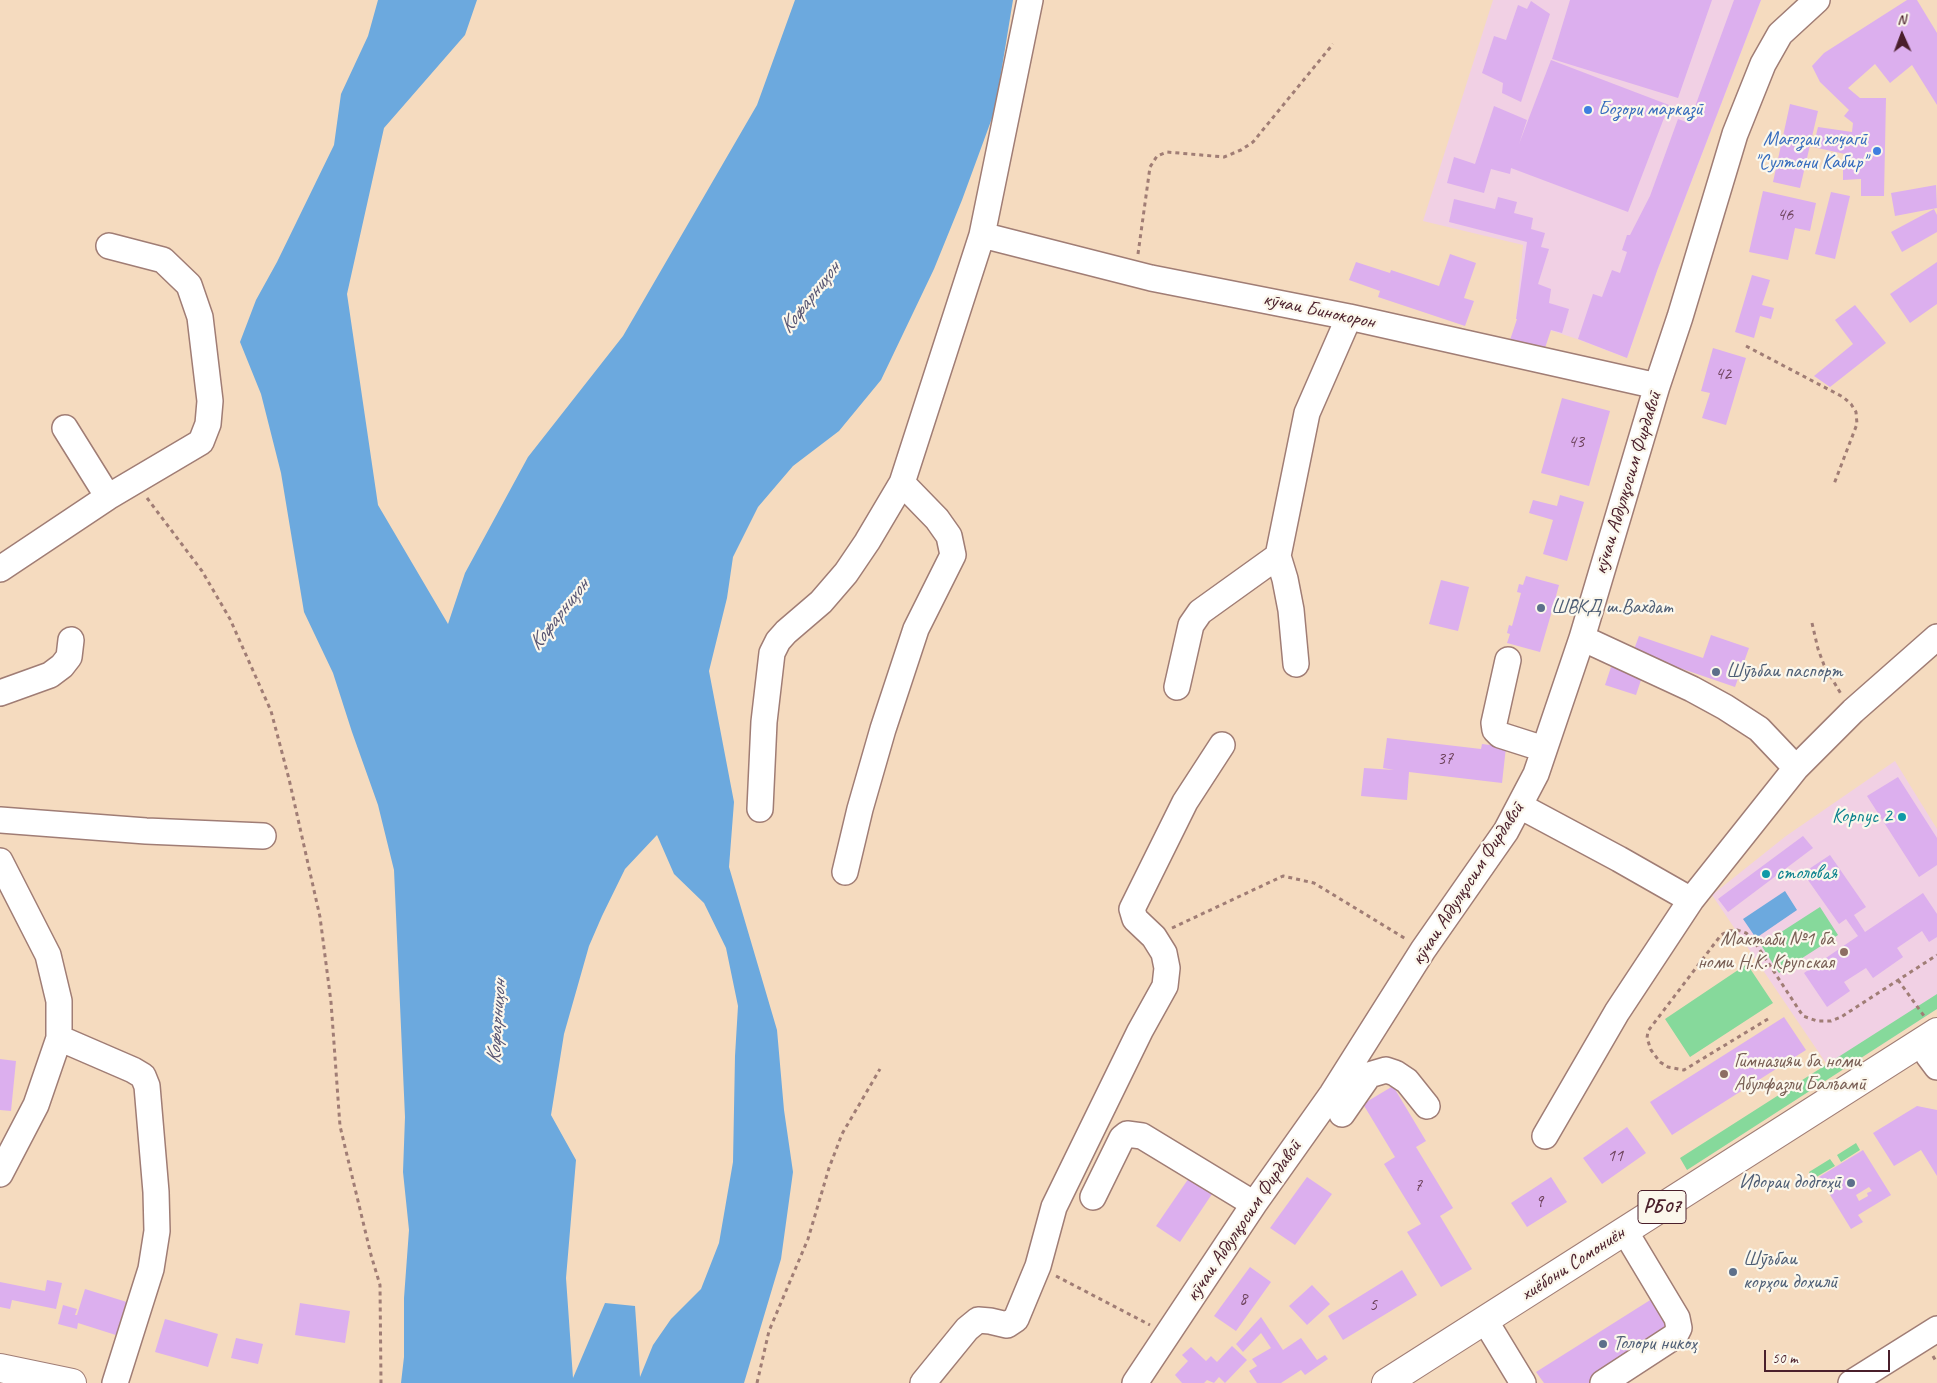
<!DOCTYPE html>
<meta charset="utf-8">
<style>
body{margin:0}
#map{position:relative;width:1937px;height:1383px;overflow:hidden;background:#f5dbbf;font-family:Caveat,sans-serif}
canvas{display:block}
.north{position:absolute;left:1877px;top:10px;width:50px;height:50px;-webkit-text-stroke:4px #fbf7ec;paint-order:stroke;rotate:358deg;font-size:14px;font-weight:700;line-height:20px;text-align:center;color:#4a1f2b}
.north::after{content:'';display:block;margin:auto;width:18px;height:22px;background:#4a1f2b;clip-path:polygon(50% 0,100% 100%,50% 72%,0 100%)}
.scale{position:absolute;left:1764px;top:1350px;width:126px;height:22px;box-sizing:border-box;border:2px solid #4a1f2b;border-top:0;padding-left:6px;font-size:15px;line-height:18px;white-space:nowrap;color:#4a1f2b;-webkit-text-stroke:4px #fbf7ec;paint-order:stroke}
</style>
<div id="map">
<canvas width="1937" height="1383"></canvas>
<div class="north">N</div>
<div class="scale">50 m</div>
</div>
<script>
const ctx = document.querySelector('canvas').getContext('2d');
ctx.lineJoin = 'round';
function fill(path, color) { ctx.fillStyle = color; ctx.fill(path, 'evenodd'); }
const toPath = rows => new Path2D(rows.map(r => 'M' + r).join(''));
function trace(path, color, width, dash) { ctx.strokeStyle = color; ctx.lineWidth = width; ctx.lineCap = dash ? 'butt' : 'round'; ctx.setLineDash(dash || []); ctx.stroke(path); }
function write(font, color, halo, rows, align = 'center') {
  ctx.font = font + ' Caveat,sans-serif'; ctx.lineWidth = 4.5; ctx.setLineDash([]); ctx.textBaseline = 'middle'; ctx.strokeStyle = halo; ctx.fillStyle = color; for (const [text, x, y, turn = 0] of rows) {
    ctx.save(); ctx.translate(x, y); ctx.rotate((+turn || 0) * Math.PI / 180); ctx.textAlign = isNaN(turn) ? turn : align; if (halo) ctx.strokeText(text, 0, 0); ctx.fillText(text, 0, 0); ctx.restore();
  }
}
fill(toPath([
 [1493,0,1761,0,1657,271,1627,358,1577,339,1516,319,1523,245,1423,221],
 [1895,761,1937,829,1937,1009,1834,1075,1712,895,1786,836]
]), '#f1d0e4');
fill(toPath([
 [1820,907,1838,935,1779,973,1761,945],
 [1747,964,1773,1003,1690,1057,1665,1019],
 [1937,994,1937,1009,1687,1170,1680,1158],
 [1856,1143,1860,1150,1841,1162,1837,1155],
 [1830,1159,1835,1166,1813,1179,1809,1172]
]), '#86d99b');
fill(toPath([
 [378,0,477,0,465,35,384,128,347,294,378,505,448,624,465,573,528,457,623,336,757,105,795,0,1013,0,995,110,962,200,934,269,881,380,839,431,793,466,758,507,733,557,727,598,709,671,734,802,729,867,777,1030,784,1110,793,1172,781,1259,744,1383,401,1383,404,1357,404,1298,409,1230,403,1172,405,1117,394,870,378,805,352,732,333,673,304,612,281,473,261,394,240,342,256,300,277,262,334,145,341,94,368,36],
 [657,835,674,874,704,903,726,948,738,1006,735,1056,733,1162,719,1243,701,1289,671,1319,653,1345,640,1377,635,1306,605,1303,573,1378,566,1278,576,1160,551,1115,564,1034,589,946,602,916,625,869],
 [1785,891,1797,910,1756,938,1743,919]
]), '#6ca9de');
fill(toPath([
 [1570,0,1712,0,1678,98,1552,59],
 [1734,0,1761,0,1657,271,1627,358,1578,339,1593,294,1602,297,1612,270,1620,273,1627,252,1622,250,1627,235,1630,235,1650,196,1678,119,1689,123],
 [1907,0,1917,0,1937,33,1937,105,1912,65,1890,83,1875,64,1848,88,1860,98,1886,98,1884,196,1861,196,1861,179,1843,180,1843,166,1845,154,1813,147,1818,127,1852,132,1853,123,1844,116,1849,110,1820,82,1812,66,1824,53],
 [1531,1,1550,14,1521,102,1502,93,1503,83,1482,73,1494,36,1506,40,1518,5,1527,9],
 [1551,60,1669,105,1628,212,1511,168,1510,174,1491,169,1484,193,1447,183,1454,157,1475,164,1494,106,1527,120,1519,144],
 [1790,104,1818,111,1800,188,1773,182],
 [1936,185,1937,208,1895,216,1891,193],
 [1763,191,1816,203,1810,231,1795,228,1788,260,1749,252],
 [1831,192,1850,196,1835,259,1815,254],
 [1498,197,1517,202,1514,213,1533,218,1531,229,1545,233,1541,247,1549,249,1538,284,1551,289,1549,303,1569,309,1562,333,1551,330,1543,354,1509,343,1517,319,1516,319,1527,242,1449,222,1454,199,1495,209],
 [1934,209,1937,215,1937,232,1902,252,1891,232],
 [1450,254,1476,263,1464,298,1474,301,1465,326,1378,297,1380,291,1349,280,1356,262,1390,273,1391,270,1439,286],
 [1937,262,1937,304,1910,323,1890,294],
 [1752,275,1770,280,1762,305,1774,308,1771,319,1760,316,1754,338,1735,332],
 [1855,305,1886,343,1830,387,1814,376,1853,344,1835,320],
 [1713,348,1746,358,1726,425,1702,418,1710,393,1701,391],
 [1562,398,1610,411,1589,486,1541,473],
 [1560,495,1584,502,1567,561,1543,554,1553,520,1529,513,1533,500,1557,506],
 [1526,576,1559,585,1556,596,1560,597,1558,605,1554,604,1540,652,1507,643,1510,634,1507,633,1509,625,1512,626,1521,593,1517,592,1519,584,1523,585],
 [1441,580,1469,587,1458,631,1429,624],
 [1711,635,1749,648,1735,687,1633,652,1639,636,1703,658],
 [1613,661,1644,671,1636,695,1605,685],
 [1387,738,1481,749,1482,744,1506,747,1502,783,1409,772,1407,800,1361,796,1364,768,1394,770,1383,768],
 [1898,777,1937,838,1937,865,1919,877,1867,796],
 [1803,836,1813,848,1728,912,1718,899],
 [1830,855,1866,907,1854,915,1865,932,1923,893,1937,914,1937,937,1929,942,1922,931,1897,948,1903,957,1873,978,1866,968,1844,982,1850,991,1827,1007,1804,973,1858,936,1846,919,1839,924,1803,873],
 [1784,1017,1806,1050,1672,1135,1650,1102],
 [0,1059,16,1061,11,1111,0,1110],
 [1393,1086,1426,1141,1416,1147,1453,1208,1440,1216,1472,1269,1441,1287,1407,1232,1421,1224,1384,1164,1395,1157,1363,1104],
 [1917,1106,1937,1110,1937,1176,1921,1150,1894,1166,1873,1133],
 [1627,1127,1646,1153,1602,1184,1583,1158],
 [1863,1150,1891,1195,1858,1215,1863,1222,1851,1229,1819,1177],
 [1869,1187,1872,1191,1867,1193,1868,1196,1859,1201,1856,1195],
 [1191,1175,1214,1191,1180,1242,1156,1226],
 [1307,1177,1332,1194,1295,1245,1270,1228],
 [1551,1177,1567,1202,1527,1227,1511,1203],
 [1250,1267,1271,1282,1236,1331,1214,1316],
 [1402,1270,1417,1295,1343,1340,1328,1316],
 [47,1280,62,1283,56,1309,12,1300,10,1309,0,1307,0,1282,45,1291],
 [1312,1285,1330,1304,1307,1325,1289,1306],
 [85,1289,130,1303,119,1336,78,1323,77,1329,58,1324,63,1305,77,1309,75,1315,77,1315],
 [1655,1297,1673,1325,1598,1383,1544,1383,1536,1372],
 [300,1303,350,1311,345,1343,295,1335],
 [1261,1317,1283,1350,1301,1338,1317,1360,1325,1355,1328,1359,1305,1375,1301,1370,1281,1383,1257,1383,1249,1371,1257,1366,1252,1359,1271,1348,1261,1333,1243,1352,1236,1344],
 [165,1319,218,1334,208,1367,155,1352],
 [236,1338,263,1344,258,1364,231,1358],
 [1232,1346,1247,1360,1225,1383,1219,1377,1214,1383,1207,1380,1204,1383,1182,1383,1175,1375,1188,1361,1182,1355,1191,1347,1206,1361,1211,1356,1217,1362]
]), '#dcafee');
const minor = toPath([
 [982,235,1151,278,1349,317,1657,386],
 [65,428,108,497],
 [0,569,108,497,201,442,208,424,210,401,200,317,189,285,163,260,109,246],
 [1582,638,1692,689,1725,707,1759,729,1796,768],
 [1508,660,1494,723,1495,730,1500,735,1544,749],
 [1296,664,1291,610,1285,579,1278,556,1307,413,1349,317],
 [1177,687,1191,625,1200,612,1278,556],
 [0,693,50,675,62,666,69,657,71,640],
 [1520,806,1619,859,1691,900],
 [760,809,764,722,772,653,778,641,786,632,821,602,846,573,867,542,902,483],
 [0,820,146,831,263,836],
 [0,861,48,955,59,1001,59,1038,36,1105,0,1174],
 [845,872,860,809,883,729,916,629,953,555,949,536,937,519,902,483,982,235,1030,0],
 [59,1038,133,1070,143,1076,147,1086,156,1192,157,1231,151,1269,115,1383],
 [1928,1055,1937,1067],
 [1342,1114,1369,1075,1386,1070,1395,1073,1407,1081,1427,1106],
 [1545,1136,1617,1012,1691,900,1796,768,1853,711,1937,637],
 [1093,1197,1122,1138,1127,1134,1142,1136,1254,1204],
 [1492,1332,1523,1383],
 [923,1383,967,1329,978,1320,990,1321,1007,1325,1016,1319,1038,1266,1054,1207,1140,1031,1165,986,1167,968,1164,953,1154,937,1135,919,1132,909,1185,802,1222,745],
 [1135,1383,1254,1204,1332,1094,1423,950,1506,831,1536,774,1582,638,1657,386,1680,317,1735,134,1763,64,1780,34,1817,0],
 [1603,1383,1675,1336,1679,1328,1677,1318,1632,1243],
 [1851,1383,1937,1329]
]);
const highway = toPath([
 [0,1368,72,1383],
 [1386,1383,1937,1032]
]);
trace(minor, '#a07d75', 28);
trace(highway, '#a07d75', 30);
trace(toPath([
 [1138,254,1150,167,1157,156,1167,152,1224,157,1241,150,1253,142,1333,44],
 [1746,346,1843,397,1851,404,1856,412,1857,424,1834,484],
 [147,498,202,571,230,619,271,711,289,779,320,917,331,1002,340,1126,371,1255,380,1285,381,1383],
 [1812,623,1818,649,1824,665,1841,694],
 [1172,928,1283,876,1314,883,1406,939],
 [1898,980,1924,1016],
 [1768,1019,1684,1070,1668,1067,1660,1062,1651,1050,1647,1038,1648,1031,1721,935,1729,931,1737,930,1746,933,1752,938,1803,1016,1817,1021,1831,1021,1841,1017,1937,955],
 [1056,1276,1150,1325],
 [1933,1356,1937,1363],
 [757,1383,769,1331,808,1239,829,1168,842,1134,880,1069]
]), '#a07d75', 3, [4, 4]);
trace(minor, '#fff', 25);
trace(highway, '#fff', 28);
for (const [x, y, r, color] of [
 [1588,110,5,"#3f7fe0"],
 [1877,151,5,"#3f7fe0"],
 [1541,608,5,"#5c6f8a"],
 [1716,672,5,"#5c6f8a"],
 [1902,817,5,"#0f9aa8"],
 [1766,874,5,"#0f9aa8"],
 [1844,952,5,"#8d6e63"],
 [1724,1074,5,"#8d6e63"],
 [1851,1183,5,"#5c6f8a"],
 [1733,1272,5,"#5c6f8a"],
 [1603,1344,5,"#5c6f8a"]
]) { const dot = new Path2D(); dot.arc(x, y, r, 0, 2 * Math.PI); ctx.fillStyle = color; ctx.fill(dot); trace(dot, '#fbf7ec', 2); }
write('18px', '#6e435c', null, [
 ["46",1785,215],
 ["42",1723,374],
 ["43",1576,442],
 ["37",1445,759],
 ["11",1615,1156],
 ["7",1418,1186],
 ["9",1539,1202],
 ["8",1243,1299],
 ["5",1373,1305]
]);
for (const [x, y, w] of [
 [1662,1207,48]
]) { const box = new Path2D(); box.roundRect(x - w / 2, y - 16.5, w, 33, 4); ctx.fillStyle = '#fbf7ec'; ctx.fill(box); trace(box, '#4a1f2b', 1); }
write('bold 19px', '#4a1f2b', null, [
 ["РБ07",1662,1207]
]);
write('20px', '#366cbe', '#fbf7ec', [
 ["Бозори марказӣ",1598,110],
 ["Мағозаи хоҷагӣ",1867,140,"right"],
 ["\"Султони Кабир\"",1867,163,"right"]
], 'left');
write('20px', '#4a1f2b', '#fbf7ec', [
 ["кӯчаи Бинокорон",1319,311,12],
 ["кӯчаи Абдулқосим Фирдавсӣ",1628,483,-73],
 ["кӯчаи Абдулқосим Фирдавсӣ",1468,884,-57],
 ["кӯчаи Абдулқосим Фирдавсӣ",1244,1221,-56],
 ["хиёбони Сомониён",1573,1264,-33]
]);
write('20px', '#4e5e75', '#fbf7ec', [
 ["ШВКД ш.Вахдат",1551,608],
 ["Шӯъбаи паспорт",1726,672],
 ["Идораи додгоҳӣ",1841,1183,"right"],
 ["Шӯъбаи",1743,1260],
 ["корҳои дохилӣ",1743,1283],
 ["Толори никоҳ",1613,1344]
], 'left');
write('20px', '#0d838f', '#fbf7ec', [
 ["Корпус 2",1892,817],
 ["столовая",1776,874,"left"]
], 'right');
write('20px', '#785e54', '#fbf7ec', [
 ["Мактаби №1 ба",1834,940],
 ["номи Н.К. Крупская",1834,963],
 ["Гимназияи ба номи",1734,1062,"left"],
 ["Абулфазли Балъамӣ",1734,1085,"left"]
], 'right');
write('italic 21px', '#585673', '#fbf7ec', [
 ["Кофарниҳон",810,298,-52],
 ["Кофарниҳон",559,615,-52],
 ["Кофарниҳон",497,1022,-86]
]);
</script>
